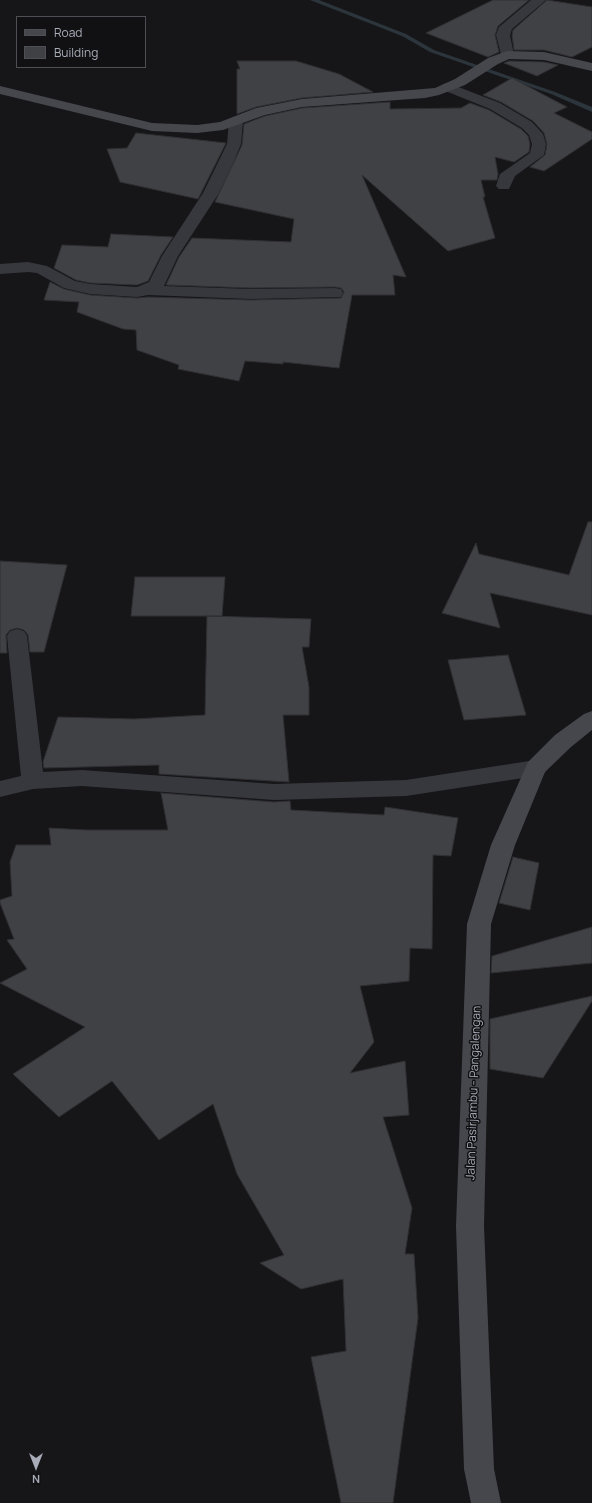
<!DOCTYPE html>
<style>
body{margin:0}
#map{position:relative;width:592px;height:1503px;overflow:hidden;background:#161618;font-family:Manrope,sans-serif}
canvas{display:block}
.legend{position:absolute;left:16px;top:16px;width:130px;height:52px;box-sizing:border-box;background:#111113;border:1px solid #4d4f55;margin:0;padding:5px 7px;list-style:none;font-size:12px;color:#a8adb8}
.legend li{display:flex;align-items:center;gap:8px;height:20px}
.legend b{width:20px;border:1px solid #4d4f55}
.north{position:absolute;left:16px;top:1447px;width:40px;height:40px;-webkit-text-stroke:3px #111113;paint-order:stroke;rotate:180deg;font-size:11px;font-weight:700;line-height:16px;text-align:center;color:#a8adb8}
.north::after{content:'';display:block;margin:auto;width:14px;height:18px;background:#a8adb8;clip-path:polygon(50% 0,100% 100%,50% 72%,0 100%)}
</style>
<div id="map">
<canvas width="592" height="1503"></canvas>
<ul class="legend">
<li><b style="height:5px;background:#45474d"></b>Road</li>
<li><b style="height:11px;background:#404145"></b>Building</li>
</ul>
<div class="north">N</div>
</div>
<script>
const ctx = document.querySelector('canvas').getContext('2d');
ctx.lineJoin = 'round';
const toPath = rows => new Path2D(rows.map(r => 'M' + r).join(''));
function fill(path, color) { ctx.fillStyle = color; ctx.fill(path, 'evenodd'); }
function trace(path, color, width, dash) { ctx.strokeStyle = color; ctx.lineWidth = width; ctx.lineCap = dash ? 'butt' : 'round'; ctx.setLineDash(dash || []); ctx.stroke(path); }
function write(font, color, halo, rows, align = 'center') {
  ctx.font = font + ' Manrope,sans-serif'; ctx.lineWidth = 3; ctx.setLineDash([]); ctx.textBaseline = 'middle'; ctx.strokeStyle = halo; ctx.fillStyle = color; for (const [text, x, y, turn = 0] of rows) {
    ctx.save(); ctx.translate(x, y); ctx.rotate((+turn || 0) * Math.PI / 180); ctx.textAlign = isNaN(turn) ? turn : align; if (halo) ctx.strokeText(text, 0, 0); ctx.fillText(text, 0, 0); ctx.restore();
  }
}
fill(toPath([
 [310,0,319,0,406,34,434,50,555,92,592,107,592,112,551,94,430,52,402,36,310,0]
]), '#2c353c');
const building = toPath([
 [493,0,529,0,498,26,495,35,499,52,488,57,426,33,493,0],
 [547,0,592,7,592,47,572,57,544,50,514,50,512,35,513,30,547,0],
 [237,61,296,61,339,74,373,92,302,98,256,107,237,114,237,69,240,69,237,61],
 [509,61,544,62,558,65,537,76,504,63,509,61],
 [512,78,567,107,554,113,592,132,592,139,544,171,530,167,545,155,547,144,544,133,533,121,501,102,483,95,512,78],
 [390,102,390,109,461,108,470,103,489,110,521,129,528,136,530,144,529,152,514,162,495,157,498,174,497,180,481,180,485,197,483,197,495,238,448,251,362,175,406,277,393,275,395,295,352,295,339,368,283,362,283,364,245,361,239,381,178,369,179,365,137,350,136,330,123,329,77,312,79,302,44,300,50,282,64,289,90,295,137,298,148,297,251,300,341,298,344,292,341,288,335,287,251,288,166,285,179,257,192,238,291,242,294,219,215,202,242,145,244,124,265,116,302,108,390,102],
 [136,133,226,143,198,199,120,182,107,149,127,148,136,133],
 [111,234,173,237,161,255,148,281,137,285,90,283,76,280,54,268,62,245,108,247,111,234],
 [588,522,592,522,592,615,490,593,500,628,442,613,476,543,479,554,569,575,588,522],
 [0,561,67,565,44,652,30,652,28,635,24,630,17,628,10,630,6,635,7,653,0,653,0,561],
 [135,577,225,577,222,616,131,616,135,577],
 [207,616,311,619,309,647,302,647,309,687,309,715,283,715,289,782,159,774,159,765,44,768,43,762,58,717,134,719,205,715,207,616],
 [508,655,526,715,464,720,448,660,508,655],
 [161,793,274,802,290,801,291,810,384,815,385,807,458,818,451,856,433,855,432,949,410,948,409,981,360,986,374,1042,350,1073,405,1061,409,1115,383,1117,412,1208,405,1254,414,1254,418,1318,393,1503,341,1503,311,1357,346,1351,343,1279,301,1289,260,1263,284,1255,237,1174,213,1104,159,1140,112,1081,59,1117,13,1074,85,1027,0,983,27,969,7,940,14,939,0,903,0,900,12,896,10,862,16,845,51,845,49,828,86,830,168,830,161,793],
 [513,857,539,863,530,910,499,903,513,857],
 [592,927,592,963,491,973,492,956,592,927],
 [592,996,592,1001,543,1078,490,1069,490,1019,592,996]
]);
fill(building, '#404145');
trace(building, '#303034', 1);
fill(toPath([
 [531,0,546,0,512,29,510,35,514,55,512,58,502,58,496,35,499,27,531,0],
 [448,83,500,103,532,122,543,134,546,144,544,155,515,176,509,189,499,189,496,186,500,174,530,153,532,144,529,135,522,128,490,109,443,90,441,87,443,84,448,83],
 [236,117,241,118,243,121,241,144,232,166,219,193,178,256,164,286,251,289,335,288,341,289,343,293,341,297,251,299,148,295,137,297,90,294,64,288,37,273,28,272,0,274,0,264,28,262,47,266,75,281,90,284,137,287,149,282,162,256,203,193,227,144,229,121,231,118,236,117],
 [17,629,24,631,27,636,43,772,82,770,274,784,406,780,536,760,544,762,547,768,544,774,536,776,406,796,274,800,82,786,33,789,0,797,0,781,21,776,7,636,10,631,17,629]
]), '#37383d');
fill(toPath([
 [507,51,544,52,592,63,592,71,544,60,509,59,498,64,465,85,439,95,425,98,302,107,265,115,223,130,197,133,152,131,0,94,0,86,152,123,197,125,220,122,256,108,302,99,435,88,455,79,488,58,507,51],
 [592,711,592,730,571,747,545,772,515,845,491,924,484,1226,494,1469,501,1503,471,1503,464,1469,456,1226,467,924,491,845,528,762,555,735,584,714,592,711]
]), '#45474d');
write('12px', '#a8adb8', '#111113', [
 ["Jalan Pasirjambu - Pangalengan",474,1093,-88]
]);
</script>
